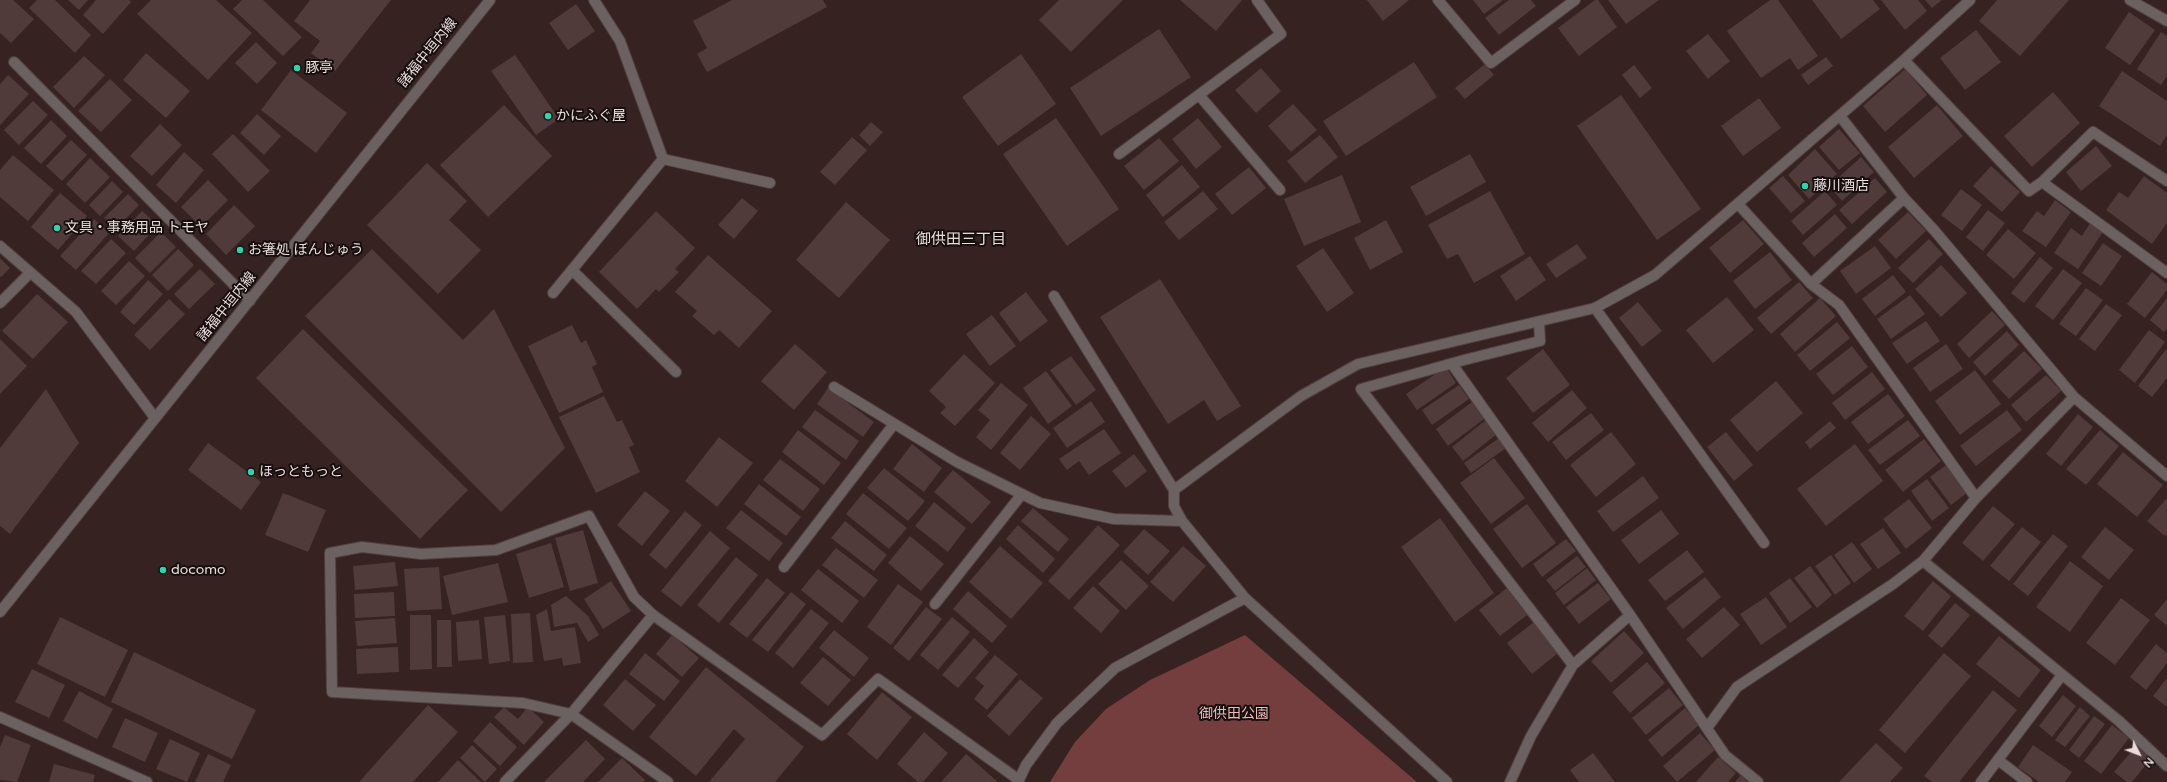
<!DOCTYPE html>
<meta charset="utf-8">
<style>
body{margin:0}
#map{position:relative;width:2167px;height:782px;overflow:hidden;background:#352221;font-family:"Varela Round",sans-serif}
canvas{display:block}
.north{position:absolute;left:2119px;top:734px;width:40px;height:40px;-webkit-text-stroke:3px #170e0e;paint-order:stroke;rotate:132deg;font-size:11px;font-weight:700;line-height:16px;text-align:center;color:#e9dcdb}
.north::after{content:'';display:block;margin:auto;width:14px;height:18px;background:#e9dcdb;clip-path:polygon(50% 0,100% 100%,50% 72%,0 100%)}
</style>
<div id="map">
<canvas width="2167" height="782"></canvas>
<div class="north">N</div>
</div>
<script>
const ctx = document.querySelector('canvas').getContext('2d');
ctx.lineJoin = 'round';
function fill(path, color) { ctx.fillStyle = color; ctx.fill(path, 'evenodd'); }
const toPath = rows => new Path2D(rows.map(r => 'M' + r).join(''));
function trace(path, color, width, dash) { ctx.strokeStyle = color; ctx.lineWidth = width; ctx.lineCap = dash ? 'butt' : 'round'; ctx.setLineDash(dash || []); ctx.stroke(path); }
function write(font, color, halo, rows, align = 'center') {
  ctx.font = font + ' "Varela Round","Noto Sans JP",sans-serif'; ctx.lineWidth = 4; ctx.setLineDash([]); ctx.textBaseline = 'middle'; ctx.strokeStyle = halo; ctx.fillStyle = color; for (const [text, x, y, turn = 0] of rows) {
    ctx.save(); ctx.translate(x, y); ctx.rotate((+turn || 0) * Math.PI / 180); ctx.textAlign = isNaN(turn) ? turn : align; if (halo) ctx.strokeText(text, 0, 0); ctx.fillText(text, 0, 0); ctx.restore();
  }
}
fill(toPath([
 [1245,635,1417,782,1050,782,1075,742,1106,709,1150,680]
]), '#733e3d');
fill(toPath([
 [0,0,13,0,34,19,11,43,0,33],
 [37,0,55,0,91,35,75,53,29,8],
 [68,0,88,0,79,10],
 [96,0,129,0,131,2,103,34,83,15],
 [151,0,216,0,252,33,208,80,137,14],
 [242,0,263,0,302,37,283,56,233,9],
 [310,0,391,0,335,71,311,53,320,41,294,21],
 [732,0,823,0,827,7,707,72,697,54,707,48,693,21],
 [1059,0,1123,0,1071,52,1039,20],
 [1180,0,1242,0,1216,31],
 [1367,0,1409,0,1383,21],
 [1473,0,1503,0,1484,14],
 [1509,0,1531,0,1536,6,1499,35,1485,18],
 [1595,0,1598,0,1617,27,1579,56,1558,28],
 [1608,0,1659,0,1626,24],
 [1770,0,1778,0,1818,56,1798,70,1790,58,1761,78,1727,31],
 [1812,0,1873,0,1880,9,1841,39],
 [1881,0,1918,0,1927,11,1905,30],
 [1925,0,1942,0,1932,8],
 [1997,0,2069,0,2020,56,1979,21],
 [576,4,595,31,568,50,549,23],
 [2129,12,2155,30,2130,65,2105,48],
 [1159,29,1191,77,1101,136,1070,88],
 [1976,30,2001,62,1965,90,1940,58],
 [2161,32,2167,36,2167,76,2161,85,2137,69],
 [1708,34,1730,61,1708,79,1686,51],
 [256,42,277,63,257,84,235,63],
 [146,53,190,91,166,118,123,80],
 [1021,54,1056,104,998,146,962,97],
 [515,55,559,119,536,135,491,71],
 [84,56,105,75,74,108,53,87],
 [1826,57,1833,66,1808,85,1801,75],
 [1414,62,1437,97,1346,156,1323,121],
 [1485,64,1494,75,1465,99,1455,88],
 [1634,65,1652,88,1640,98,1622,75],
 [1261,68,1281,91,1256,113,1235,90],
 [1905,69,1927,95,1885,132,1863,106],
 [291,70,347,113,316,153,261,110],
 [2122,71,2167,101,2167,135,2160,146,2099,106],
 [8,75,29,94,0,125,0,84],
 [110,79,132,100,101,132,78,111],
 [2053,92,2080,123,2032,167,2004,136],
 [1621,95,1701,209,1657,240,1577,126],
 [1759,98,1781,128,1743,156,1721,126],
 [33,101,48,115,19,145,4,130],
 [1293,104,1317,130,1291,152,1268,126],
 [504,105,552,156,488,217,440,165],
 [1937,105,1963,136,1914,178,1888,147],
 [257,114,281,136,264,155,240,133],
 [1056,118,1119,209,1067,246,1003,154],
 [1198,118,1222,147,1196,169,1172,139],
 [51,120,67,136,41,164,24,148],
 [871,122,883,132,870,146,859,135],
 [160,124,182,145,152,176,130,156],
 [1839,129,1860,153,1839,170,1819,147],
 [233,134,270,171,248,192,212,154],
 [1320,135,1338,157,1305,183,1287,161],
 [852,137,867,150,835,185,820,172],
 [1159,138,1179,161,1144,190,1124,166],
 [71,140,87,155,62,181,46,166],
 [2096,146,2112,166,2081,191,2066,172],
 [1815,149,1837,174,1809,199,1788,175],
 [184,152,204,170,176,203,156,185],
 [1470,154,1486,182,1426,216,1410,187],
 [13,155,54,190,28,221,0,197,0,170],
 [1861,157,1874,172,1842,201,1829,186],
 [90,158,110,177,85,203,66,184],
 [427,163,467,201,449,220,481,250,438,294,367,225],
 [1182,165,1200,187,1163,217,1146,195],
 [1991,166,2020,192,2002,212,1973,186],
 [1249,167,1266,188,1232,215,1215,194],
 [1342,175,1361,222,1304,246,1284,199],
 [1783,176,1805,201,1791,213,1769,188],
 [2144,176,2167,193,2167,223,2152,244,2106,210,2119,192,2128,198],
 [1875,178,1887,192,1852,224,1839,210],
 [208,180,228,200,201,227,181,207],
 [112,181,123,192,100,216,89,205],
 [1961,189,1982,205,1962,231,1941,215],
 [1203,191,1218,209,1179,240,1164,222],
 [1490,191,1525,254,1474,283,1458,254,1447,259,1428,225],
 [1825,191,1837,205,1803,235,1791,221],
 [60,193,87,216,58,250,31,227],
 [128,194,139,205,116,229,104,218],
 [742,198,758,211,734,239,718,225],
 [2055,200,2071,212,2046,247,2022,231,2037,211,2044,216],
 [846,202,890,240,839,298,796,260],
 [234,205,255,226,226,255,206,234],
 [1988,210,2005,223,1983,251,1966,237],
 [142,211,158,225,134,251,118,236],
 [656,211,695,248,675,269,679,272,659,292,656,289,637,309,599,272],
 [1908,212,1926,231,1896,259,1878,240],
 [1835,214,1847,228,1814,257,1802,243],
 [94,219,109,233,76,270,60,256],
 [1386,220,1403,252,1370,270,1354,238],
 [1743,220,1764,244,1730,273,1709,248],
 [2090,223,2103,232,2078,269,2054,253,2071,228,2082,236],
 [2008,229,2036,253,2014,279,1986,255],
 [161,232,176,247,150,273,135,258],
 [111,239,126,253,96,284,81,271],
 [1929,239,1943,254,1913,283,1898,268],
 [2103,243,2122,256,2101,286,2082,273],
 [1577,244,1587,258,1556,278,1546,264],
 [1875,246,1891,268,1856,294,1840,271],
 [1323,248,1354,293,1327,312,1296,266],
 [178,249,194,265,168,291,152,275],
 [372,249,463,340,494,309,565,448,501,512,305,316],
 [1770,252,1792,280,1755,309,1733,281],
 [708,255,772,311,739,348,719,330,714,335,692,316,697,311,675,292],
 [1530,256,1546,280,1516,301,1500,276],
 [2040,257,2053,268,2024,303,2011,293],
 [0,258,10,268,1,277,0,276],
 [129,261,145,276,116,305,101,291],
 [1941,265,1967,293,1941,317,1915,289],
 [200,269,215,284,189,309,174,294],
 [2063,269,2082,283,2053,320,2035,306],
 [2152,272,2167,284,2167,290,2145,318,2127,304],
 [1893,275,1906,292,1875,316,1862,299],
 [1160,279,1241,406,1217,421,1204,400,1168,424,1100,317],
 [148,280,163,294,134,325,120,312],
 [1799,282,1813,298,1771,334,1757,318],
 [2086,288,2103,300,2076,336,2059,324],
 [1026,292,1048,321,1020,342,999,313],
 [37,294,68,322,33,359,2,331],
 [1910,295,1925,314,1891,339,1877,319],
 [1727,297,1754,330,1713,363,1686,330],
 [1820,298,1836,316,1795,352,1780,334],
 [2167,298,2167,329,2164,332,2150,320],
 [169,299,185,314,150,350,134,335],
 [1638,302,1662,331,1642,347,1619,318],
 [2106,304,2122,315,2095,351,2079,339],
 [1992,311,2005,325,1969,358,1957,344],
 [992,315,1016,346,990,366,966,334],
 [1926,321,1940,341,1907,364,1892,343],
 [1837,322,1850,338,1810,371,1797,355],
 [572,325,581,343,586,340,597,364,592,367,603,392,559,413,528,346],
 [303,329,468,490,420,539,256,378],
 [2149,330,2165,342,2135,383,2119,370],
 [2007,331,2019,345,1985,376,1973,362],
 [0,339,27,366,0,394],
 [795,344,827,372,794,410,761,381],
 [1946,344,1963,369,1930,392,1913,368],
 [1852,346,1868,367,1833,395,1816,374],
 [2167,348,2167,378,2152,397,2138,386],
 [1543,349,1570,385,1533,413,1506,378],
 [2024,351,2042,369,2009,399,1992,381],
 [964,354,995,383,955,426,940,413,946,407,929,391],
 [1071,356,1096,390,1076,405,1050,370],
 [1446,367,1456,383,1417,410,1406,394],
 [1975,370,2001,404,1960,435,1935,401],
 [1046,371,1072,406,1048,424,1023,388],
 [1872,372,1885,389,1845,420,1832,403],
 [2046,375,2061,391,2026,422,2011,405],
 [1776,381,1803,413,1757,452,1730,420],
 [1001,383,1028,405,991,450,976,437,990,420,978,410],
 [1459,385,1469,399,1432,425,1422,410],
 [828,388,874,422,863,437,817,404],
 [46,389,79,443,10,534,0,526,0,448],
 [1572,390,1587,408,1548,442,1532,423],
 [1888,394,1905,416,1868,444,1851,422],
 [604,396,617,422,622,420,634,445,629,447,640,472,596,493,559,417],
 [1091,401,1105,422,1067,448,1053,428],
 [1472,402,1484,419,1448,446,1436,429],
 [815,410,859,441,846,460,802,427],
 [2007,410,2022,430,1976,466,1960,446],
 [1591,413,1604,430,1566,460,1552,442],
 [2078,414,2093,427,2061,466,2046,454],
 [1031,416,1051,434,1020,470,1000,453],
 [1486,420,1497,434,1463,461,1452,447],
 [1908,420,1920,436,1880,465,1868,450],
 [1830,421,1836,428,1810,449,1805,442],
 [1104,429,1121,453,1089,475,1079,461,1067,470,1059,459],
 [798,430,841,463,824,485,782,452],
 [2100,430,2119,446,2086,485,2066,469],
 [1611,432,1636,464,1596,497,1570,465],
 [1726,432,1753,465,1734,481,1707,447],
 [719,437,753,463,717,507,685,481],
 [1499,438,1506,448,1471,473,1464,463],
 [1924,439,1941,461,1903,492,1885,470],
 [208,443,261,482,241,510,188,470],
 [912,444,942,468,924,492,893,469],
 [1855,444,1883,481,1826,526,1797,489],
 [2123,452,2163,485,2137,517,2097,484],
 [1134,454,1147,471,1126,488,1112,471],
 [1494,458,1525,498,1491,524,1460,483],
 [780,459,820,489,803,511,763,480],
 [1946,465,1967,493,1951,505,1930,477],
 [884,468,925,501,908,521,867,488],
 [953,470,991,502,972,524,934,492],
 [1643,476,1659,498,1613,532,1597,511],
 [1927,479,1949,508,1932,521,1911,491],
 [759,484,801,517,786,536,744,504],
 [645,491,670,511,642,546,617,525],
 [283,493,326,510,308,552,265,535],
 [863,493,907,528,889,549,846,514],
 [2167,498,2167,534,2165,536,2147,521],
 [1909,499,1932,528,1906,549,1883,519],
 [934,502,966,528,948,552,915,526],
 [1527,504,1556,543,1522,568,1493,529],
 [1993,506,2015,524,1983,561,1962,543],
 [1033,508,1069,539,1058,552,1021,521],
 [741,510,783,543,769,561,726,528],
 [1661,510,1679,534,1639,564,1621,540],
 [685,511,702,525,666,569,649,555],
 [1440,518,1494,593,1455,622,1401,547],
 [845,521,887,555,874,571,831,538],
 [1018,525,1055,559,1043,573,1006,539],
 [1098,525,1120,545,1069,600,1048,581],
 [2022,527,2041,542,2009,581,1990,566],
 [2105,527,2134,550,2109,580,2081,557],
 [1883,528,1901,553,1878,569,1860,544],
 [1144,529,1170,551,1148,575,1123,552],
 [583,530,598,583,570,591,555,538],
 [710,531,730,548,681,607,661,591],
 [2053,534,2068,546,2028,596,2013,584],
 [910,536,944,564,921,591,888,563],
 [1566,539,1576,551,1542,577,1533,564],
 [1852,542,1872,569,1854,583,1834,555],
 [551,543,564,587,529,598,516,554],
 [1000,546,1043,583,1011,619,969,582],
 [1183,546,1206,566,1173,602,1150,582],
 [836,548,878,580,864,598,822,565],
 [1687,550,1704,572,1665,601,1648,580],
 [1831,555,1851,583,1835,595,1815,566],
 [1577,556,1586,567,1555,591,1546,580],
 [736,557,758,575,719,623,697,605],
 [1121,560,1149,586,1126,610,1098,584],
 [2070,561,2103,586,2070,632,2036,607],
 [395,562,398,586,355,590,353,566],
 [498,563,508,602,452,615,443,576],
 [1810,566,1832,595,1817,608,1794,578],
 [439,567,442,609,407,611,404,569],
 [1587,568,1596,580,1564,605,1555,593],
 [818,569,859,601,842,623,801,590],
 [1705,577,1721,597,1683,629,1666,608],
 [767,578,785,593,747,638,729,624],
 [1790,578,1812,607,1790,623,1769,593],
 [611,581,631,611,603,629,584,599],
 [1933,581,1951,596,1923,631,1904,616],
 [1598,583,1611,599,1579,624,1566,607],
 [898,584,923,602,891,645,867,627],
 [1093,586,1120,611,1101,633,1073,608],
 [1507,588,1527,615,1500,636,1479,610],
 [968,591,1007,626,992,643,953,609],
 [394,592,395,616,355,618,354,594],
 [791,592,806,604,768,652,752,640],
 [566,596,588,616,599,635,588,642,577,623,554,627,551,605],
 [1766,597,1787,627,1761,645,1740,614],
 [2121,598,2150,620,2115,665,2086,643],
 [2167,599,2167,626,2154,615],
 [1955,603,1970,615,1942,648,1928,636],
 [926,607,942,619,909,661,893,648],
 [1724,607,1740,625,1702,658,1686,639],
 [547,609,551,631,575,627,581,663,563,666,562,658,544,661,536,615],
 [811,609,829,623,793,668,775,653],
 [530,613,533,662,513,663,511,614],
 [410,615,431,615,432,669,410,670],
 [505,615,510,661,489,664,484,617],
 [60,617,128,650,105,697,37,664],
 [952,617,970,632,938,670,920,655],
 [395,618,397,643,357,646,355,621],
 [437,620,451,620,452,667,437,667],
 [479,620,482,659,458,661,456,622],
 [1534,622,1558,653,1532,674,1507,643],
 [834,630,869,658,854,677,819,648],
 [1624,631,1644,653,1611,683,1591,661],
 [672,635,699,658,682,677,656,654],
 [1999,636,2041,670,2019,698,1976,664],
 [974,638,989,652,958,688,942,675],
 [2156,644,2167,653,2167,663,2146,690,2130,677],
 [398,647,399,672,357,674,356,649],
 [134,652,256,710,232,759,111,702],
 [645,653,680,681,664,701,629,674],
 [1944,653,1971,676,1905,753,1879,730],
 [995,655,1018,674,987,710,974,699,984,686,975,678],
 [823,657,851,680,828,706,800,683],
 [1647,662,1665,683,1630,713,1612,692],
 [706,667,804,747,775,782,709,782,745,739,734,729,696,776,649,737],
 [32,669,65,685,49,718,15,702],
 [2167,678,2167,707,2153,696],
 [625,679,656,705,633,731,603,705],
 [1020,679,1043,698,1009,736,987,716],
 [1669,688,1683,705,1646,735,1632,718],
 [1993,690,2017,710,1959,782,1932,782,1924,776],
 [79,691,113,709,97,739,63,721],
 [882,692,912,717,877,760,847,734],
 [2063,695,2076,706,2052,737,2039,726],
 [428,705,458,732,413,782,359,782],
 [504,707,518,719,528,707,544,722,524,745,494,717],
 [2080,707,2090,716,2065,747,2055,740],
 [1685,708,1699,725,1662,757,1648,740],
 [2094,716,2105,724,2079,758,2069,750],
 [125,718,158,733,145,762,112,747],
 [490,722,517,747,500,766,473,741],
 [2112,725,2129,738,2101,774,2084,761],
 [924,732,948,753,923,782,918,782,897,764],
 [1700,733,1715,750,1677,782,1663,766],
 [5,735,31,745,17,782,0,780,0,747],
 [170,739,200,753,187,782,156,769],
 [586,740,605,759,583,782,544,782],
 [1876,743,1903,768,1890,782,1839,782],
 [472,745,497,769,485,782,460,758],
 [2033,745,2072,772,2065,782,2039,782,2018,767],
 [2137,745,2152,757,2132,782,2127,782,2114,772],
 [1593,753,1615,782,1579,782,1570,770],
 [208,754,231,765,223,782,195,782],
 [966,754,998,782,941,782],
 [1718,757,1736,773,1728,782,1696,782],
 [622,758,645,780,643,782,598,782],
 [458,760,481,782,438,782],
 [54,764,95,775,93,782,49,782],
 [1741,775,1748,782,1735,782]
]), '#503b3a');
const service = toPath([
 [1199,95,1280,190],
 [1595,308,1764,543],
 [0,717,147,782],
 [1998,760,2027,782],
 [505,782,571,714,653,615]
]);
const minor = toPath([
 [1438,0,1491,63,1575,0],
 [2130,0,2167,21],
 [1904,60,2029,191,2042,182,2093,132,2167,181],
 [14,62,250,301],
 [1840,116,1904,198,1934,230,2074,397,2167,476],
 [1119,154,1281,34,1257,0],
 [663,159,770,183],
 [2042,182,2167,273],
 [1738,204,1811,284,1839,305,1976,498],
 [0,246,76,312,155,418],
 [572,270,676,372],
 [1811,284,1904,198],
 [553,293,663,159,620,41,594,0],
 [1054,296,1174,490],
 [0,303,30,273],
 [1539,322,1540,341,1464,360,1361,389,1573,665],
 [1452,364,1630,615,1725,755,1758,782],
 [834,387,957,462,1040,503,1114,519,1182,521],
 [1923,561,2119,721,2167,766],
 [784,567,894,424],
 [935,604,1022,494],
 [1707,728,1737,687,1893,584,1923,561,1976,498,2074,397],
 [668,782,571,714,523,703,332,692,330,553,362,547,421,554,496,550,589,516,634,597,653,615,822,735,878,679,1019,780],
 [1018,782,1026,765,1057,723,1115,668,1245,598],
 [1447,782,1245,598,1182,521,1174,506,1174,490,1301,396,1358,364,1595,308,1655,275,1904,60,1970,0],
 [1510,782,1531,736,1573,665,1630,615],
 [1981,782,2062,675]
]);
const tertiary = toPath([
 [0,612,490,0]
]);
trace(service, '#52403f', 12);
trace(minor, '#52403f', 12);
trace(tertiary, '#52403f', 12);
trace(service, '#6b6160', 10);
trace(minor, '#6b6160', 10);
trace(tertiary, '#6b6160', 10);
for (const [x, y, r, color] of [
 [297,68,4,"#2ad5ac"],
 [548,116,4,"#2ad5ac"],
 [1805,186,4,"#2ad5ac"],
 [57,228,4,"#2ad5ac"],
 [240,250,4,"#2ad5ac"],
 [251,472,4,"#2ad5ac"],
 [163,570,4,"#2ad5ac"]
]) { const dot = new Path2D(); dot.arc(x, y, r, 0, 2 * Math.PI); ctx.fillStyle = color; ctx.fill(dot); trace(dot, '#170e0e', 1.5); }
write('14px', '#e9dcdb', '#170e0e', [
 ["諸福中垣内線",428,53,-51],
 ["諸福中垣内線",227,307,-51]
]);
write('14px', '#e9dcdb', '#170e0e', [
 ["豚亭",305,68],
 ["かにふぐ屋",556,116],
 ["藤川酒店",1813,186],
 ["文具・事務用品 トモヤ",65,228],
 ["お箸処 ぼんじゅう",248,250],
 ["ほっともっと",259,472],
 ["docomo",171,570]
], 'left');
write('14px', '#efbab8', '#170e0e', [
 ["御供田公園",1234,714]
]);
write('15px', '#e9dcdb', '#170e0e', [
 ["御供田三丁目",961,240]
]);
</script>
